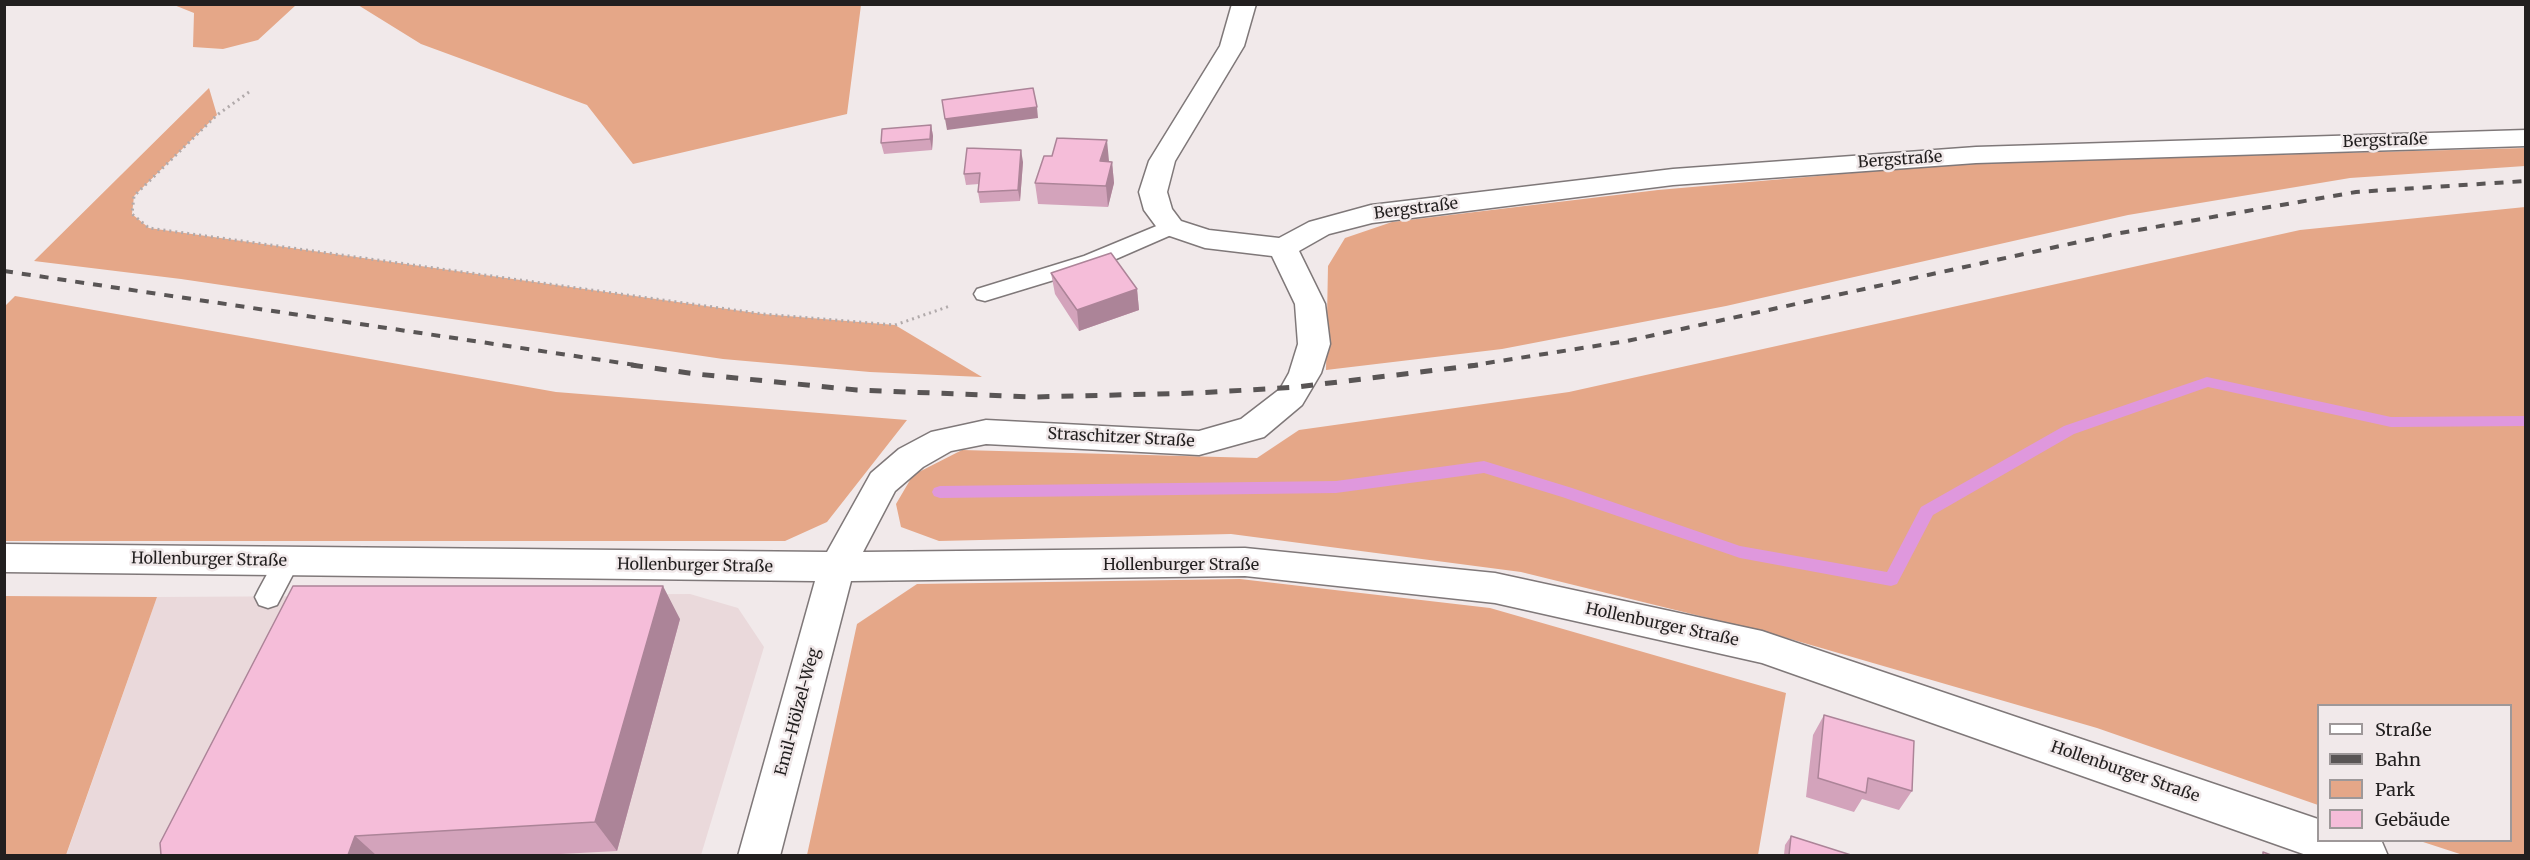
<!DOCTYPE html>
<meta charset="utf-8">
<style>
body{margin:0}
#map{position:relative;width:2530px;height:860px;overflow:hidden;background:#f1e9ea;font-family:Merriweather,serif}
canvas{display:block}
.frame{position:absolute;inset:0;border:6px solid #221f1f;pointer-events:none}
.legend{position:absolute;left:2317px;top:704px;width:195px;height:138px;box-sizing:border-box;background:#f1e9ea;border:2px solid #9e9899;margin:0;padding:8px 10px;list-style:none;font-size:18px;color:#221f1f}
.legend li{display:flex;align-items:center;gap:12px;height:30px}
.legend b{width:30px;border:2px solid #9e9899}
</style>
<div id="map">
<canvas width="2530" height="860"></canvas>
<div class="frame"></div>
<ul class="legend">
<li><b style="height:8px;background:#fff"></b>Straße</li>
<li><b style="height:8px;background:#595555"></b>Bahn</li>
<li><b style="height:16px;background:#e5a788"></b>Park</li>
<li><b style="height:16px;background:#f5bdd9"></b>Gebäude</li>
</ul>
</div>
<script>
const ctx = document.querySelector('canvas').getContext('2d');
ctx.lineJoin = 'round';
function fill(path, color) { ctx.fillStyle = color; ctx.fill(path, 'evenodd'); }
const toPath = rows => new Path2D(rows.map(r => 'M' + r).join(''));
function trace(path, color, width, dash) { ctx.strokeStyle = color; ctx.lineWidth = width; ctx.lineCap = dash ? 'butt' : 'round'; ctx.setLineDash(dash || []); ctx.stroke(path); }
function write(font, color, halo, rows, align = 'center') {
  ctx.font = font + ' Merriweather,serif'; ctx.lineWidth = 5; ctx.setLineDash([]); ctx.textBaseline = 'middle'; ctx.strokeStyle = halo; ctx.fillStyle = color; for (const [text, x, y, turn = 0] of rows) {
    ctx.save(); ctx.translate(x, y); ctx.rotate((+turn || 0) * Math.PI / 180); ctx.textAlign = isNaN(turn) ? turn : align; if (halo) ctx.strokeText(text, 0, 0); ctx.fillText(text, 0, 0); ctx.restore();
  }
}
fill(toPath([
 [690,594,738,608,764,647,701,855,66,856,157,597]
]), '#ead9db');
fill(toPath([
 [174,5,296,4,296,5,258,40,223,49,193,47,194,13],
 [358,5,861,5,847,114,633,164,587,105,421,44],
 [209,88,217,115,134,196,132,214,149,228,763,314,895,325,982,377,870,372,723,359,181,279,34,261],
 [2525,148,2525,166,2350,178,2128,215,1726,306,1502,349,1326,370,1328,266,1345,238,1392,222,1658,190,1966,163],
 [2525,207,2525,855,2463,855,2420,841,2510,840,2510,706,2318,706,2318,805,2097,728,1773,634,1521,572,1231,534,939,541,901,527,896,504,913,475,962,450,1257,458,1299,430,1569,392,2300,230],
 [15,296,556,392,907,420,827,522,785,541,5,541,4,307],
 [1240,579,1490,608,1786,693,1758,855,807,855,857,624,917,584],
 [4,596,157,597,66,855,5,855]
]), '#e5a788');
fill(toPath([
 [2207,377,2391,417,2526,416,2526,426,2391,427,2208,387,2074,434,1933,515,1897,584,1891,586,1740,558,1562,497,1484,473,1336,493,940,498,934,496,932,492,934,488,940,486,1336,481,1484,461,1572,488,1740,546,1887,572,1921,507,2064,426,2207,377]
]), '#df98dd');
const lane = toPath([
 [1171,220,1178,222,1181,227,1178,232,1100,266,985,301,977,299,974,294,977,289,1084,256,1171,220],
 [287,551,296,554,300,561,277,605,268,608,259,605,255,597,259,589,278,554,287,551]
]);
const street = toPath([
 [1232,4,1256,4,1244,46,1175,161,1167,192,1172,209,1181,221,1209,230,1279,238,1309,222,1371,205,1673,169,1976,147,2526,130,2526,146,1976,163,1673,185,1372,223,1329,234,1299,251,1325,304,1330,344,1321,373,1302,405,1264,437,1199,455,986,444,951,451,923,467,895,491,863,552,1245,548,1495,573,1762,631,2318,819,2318,840,2379,840,2382,842,2388,856,2309,856,1762,663,1495,603,1245,576,851,581,780,856,738,856,815,581,4,572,4,544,827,552,871,473,899,449,931,432,986,420,1199,431,1241,419,1280,389,1289,373,1298,344,1295,304,1272,256,1205,248,1161,233,1144,210,1139,192,1149,161,1220,46,1232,4]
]);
trace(lane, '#7f7879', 3);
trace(street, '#7f7879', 3);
trace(toPath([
 [249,92,217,115,134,196,132,214,149,228,763,314,895,325,950,306]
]), '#b1aaab', 3, [2, 4]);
fill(lane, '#fff');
fill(street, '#fff');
trace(toPath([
 [4,271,642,366],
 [1468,366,1627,341,2115,234,2356,192,2526,181]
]), '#595555', 4, [9, 9]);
trace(toPath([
 [631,365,696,374,857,390,1034,397,1198,393,1297,387,1478,365]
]), '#595555', 5, [12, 12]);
fill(toPath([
 [931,125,933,136,932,150,884,154,881,143],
 [1023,162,1020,201,980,203,978,192,979,184,966,185,964,174],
 [1109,162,1112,162,1114,183,1108,207,1038,204,1035,183],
 [1051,273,1137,289,1139,310,1079,331,1055,294],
 [680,619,617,851,542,855,161,855],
 [1824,715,1912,791,1899,810,1862,799,1854,812,1806,797,1813,735],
 [1791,836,1851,855,1784,855,1785,845]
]), '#d3a3bb');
fill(toPath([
 [1037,107,1038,118,947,130,945,119],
 [931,125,933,136,932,150,930,139],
 [1107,140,1109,161,1102,182,1100,161],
 [1021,150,1023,162,1020,201,1018,190],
 [1112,162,1114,183,1108,207,1106,186],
 [1137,289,1139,310,1079,331,1077,310],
 [663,586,680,619,617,851,595,822],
 [355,836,376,855,348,855]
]), '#ac8498');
const building = toPath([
 [1033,88,1037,107,945,119,942,100,1033,88],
 [931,125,930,139,881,143,882,129,931,125],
 [1057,138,1107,140,1100,161,1112,162,1106,186,1035,183,1044,156,1052,156,1057,138],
 [967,148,1021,150,1018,190,978,192,980,173,964,174,967,148],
 [1111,253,1137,289,1077,310,1051,273,1111,253],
 [293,586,663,586,595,822,355,836,348,855,161,855,160,843,293,586],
 [1824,715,1914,741,1912,791,1868,778,1866,793,1818,778,1824,715],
 [1791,836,1851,855,1789,855,1791,836],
 [2263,852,2271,855,2263,855,2263,852]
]);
fill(building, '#f5bdd9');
trace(building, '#ac8498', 1.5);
write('16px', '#221f1f', '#f1e9ea', [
 ["Bergstraße",2385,141,-2],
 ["Bergstraße",1900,160,-4],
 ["Bergstraße",1416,209,-7],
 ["Straschitzer Straße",1121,438,3],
 ["Hollenburger Straße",209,560,1],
 ["Hollenburger Straße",1181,565],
 ["Hollenburger Straße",695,566,1],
 ["Hollenburger Straße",1662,625,12],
 ["Emil-Hölzel-Weg",798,712,-75],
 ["Hollenburger Straße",2125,772,19]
]);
</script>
